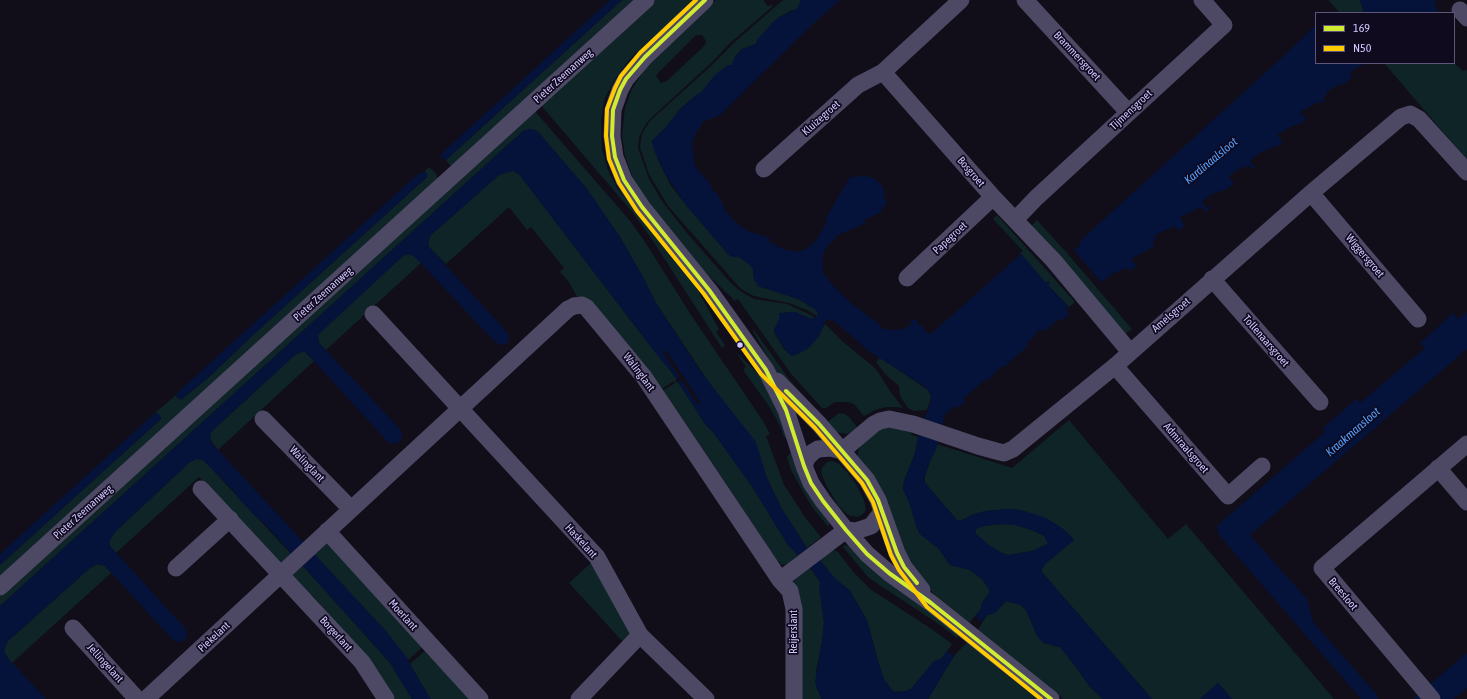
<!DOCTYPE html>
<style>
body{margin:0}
#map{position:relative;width:1467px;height:699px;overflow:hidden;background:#110e1a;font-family:"Asap Condensed",sans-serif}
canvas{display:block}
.legend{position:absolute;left:1315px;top:12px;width:140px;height:52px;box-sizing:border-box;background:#0f0a1e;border:1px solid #5d5678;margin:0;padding:5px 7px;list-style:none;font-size:12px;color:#d3c7ff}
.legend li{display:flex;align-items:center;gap:8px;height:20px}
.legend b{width:20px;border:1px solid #5d5678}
</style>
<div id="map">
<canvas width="1467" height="699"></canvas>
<ul class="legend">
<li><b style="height:5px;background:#d1ea32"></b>169</li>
<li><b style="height:5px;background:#fc0"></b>N50</li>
</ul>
</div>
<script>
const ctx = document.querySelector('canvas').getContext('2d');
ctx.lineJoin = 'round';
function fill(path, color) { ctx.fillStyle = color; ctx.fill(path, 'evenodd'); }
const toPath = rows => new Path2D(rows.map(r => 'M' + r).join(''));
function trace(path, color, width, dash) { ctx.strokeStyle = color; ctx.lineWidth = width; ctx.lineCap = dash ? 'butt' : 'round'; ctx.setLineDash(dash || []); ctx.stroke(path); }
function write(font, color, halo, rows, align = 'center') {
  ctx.font = font + ' "Asap Condensed",sans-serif'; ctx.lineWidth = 3.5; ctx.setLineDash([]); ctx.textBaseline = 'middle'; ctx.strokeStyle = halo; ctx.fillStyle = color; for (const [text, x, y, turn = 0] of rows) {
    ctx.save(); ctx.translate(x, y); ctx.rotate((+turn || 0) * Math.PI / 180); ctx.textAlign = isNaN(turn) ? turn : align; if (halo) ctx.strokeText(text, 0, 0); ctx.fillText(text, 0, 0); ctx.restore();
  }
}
fill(toPath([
 [622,0,638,0,452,168,446,160],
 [652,0,695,0,638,51,628,61,615,79,605,98,603,107,601,121,602,150,609,173,618,189,691,278,719,329,716,332,725,345,722,348,653,241,633,213,539,103],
 [716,0,763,0,768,6,773,5,773,6,730,43,712,62,649,120,644,127,639,137,638,148,649,179,662,201,686,232,730,282,740,291,754,299,787,304,815,317,811,319,795,312,783,313,779,316,779,320,774,330,775,334,784,349,792,356,801,352,819,336,821,330,825,324,842,341,876,369,890,391,903,408,895,407,886,407,875,410,864,416,854,404,848,402,835,402,826,408,822,408,792,375,738,299,735,301,705,272,656,214,635,184,625,156,622,135,625,108,631,91,644,70,677,35],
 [696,35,702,35,706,41,705,45,668,80,662,83,660,82,656,75],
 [783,0,802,0,797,9,790,11,773,22,756,44,742,49,735,57,732,65,728,66,705,87,701,93,696,95,681,108,665,128,652,141,658,160,671,186,686,205,728,254,732,257,739,257,749,264,753,269,754,279,758,286,798,299,815,309,818,313,817,316,807,310,789,303,754,296,741,289,668,206,649,174,640,147,642,134,650,121,712,65,737,40],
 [1328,0,1360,0,1364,13,1340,13],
 [1384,63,1454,63,1463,71,1467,70,1467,160],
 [533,109,631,222,645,242,691,315,763,421,770,434,766,436,784,485,807,520,821,537,807,548,782,509,767,478,714,390,656,303,643,277,620,237,587,189,539,133,530,129,523,131,0,606,0,591],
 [429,167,437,175,437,182,0,579,0,565,161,419,157,413,155,413,176,395,176,396,181,400,209,377,252,336,427,177,427,174,425,171],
 [507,171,513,171,519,174,651,347,673,374,705,424,713,432,751,485,788,545,798,555,789,563,786,565,781,564,779,561,775,563,661,392,675,383,674,381,660,390,655,379,644,363,576,295,569,282,560,272,564,268,531,227,527,230,509,207,446,264,429,247,428,243,430,236,499,175],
 [997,215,1075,302,1069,307,1048,285,1049,283,1048,281,1046,283,1021,254,1018,255,1023,251,993,219],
 [1037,220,1066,252,1132,329,1124,335,1029,228],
 [409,254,414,256,421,263,326,350,319,343,318,336,319,333,403,256],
 [754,330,789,379,819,413,796,393,775,370,753,331],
 [301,352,305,352,314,361,218,450,210,439,211,432,296,354],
 [736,352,762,378,779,404,787,438,784,437,780,426,769,406,743,370,746,367],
 [879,359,882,359,928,390,931,397,927,410,914,411,908,408,900,396,899,386,885,374,876,362],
 [839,413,845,414,848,416,858,428,851,433,847,434,835,432,825,424],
 [1069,420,1168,539,1186,524,1334,699,1232,699,1218,683,1200,699,1152,699,1041,571,1045,564,1074,540,1071,536,1054,523,1021,510,1010,509,986,511,974,514,962,520,957,520,925,483,925,475,937,444,1012,468],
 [884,427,912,430,911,435,918,437,915,453,904,481,903,489,909,502,917,528,920,534,938,548,950,565,970,570,982,579,989,589,989,593,982,603,981,609,969,623,933,593,914,570,857,458,859,449,862,444],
 [794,449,830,519,829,526,828,526,815,511,806,497,791,470,787,457],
 [197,459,203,460,210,467,292,555,281,566,199,477,116,553,110,546,110,540,115,532,190,462],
 [833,461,839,464,847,472,856,484,864,500,866,509,864,513,858,517,848,515,838,505,826,485,821,472,822,468,827,462],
 [1002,524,1015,525,1032,530,1044,536,1047,541,1047,544,1032,551,1009,555,1002,553,990,546,975,533,976,529,984,526],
 [329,541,425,645,408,660,385,630,314,555],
 [844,545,850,546,960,634,957,638,943,627,869,578,843,547],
 [831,549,838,552,854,573,870,589,933,630,952,644,941,659,934,661,911,689,906,691,894,692,891,689,884,679,878,661,867,620,850,591,834,578,819,559],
 [593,561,631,634,625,644,569,583],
 [98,564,105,566,111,573,12,663,7,657,4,651,5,647,8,641,90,568],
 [303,566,390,663,412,699,393,699,326,615,328,613,312,595,310,597,291,576],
 [809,567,820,582,824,623,822,642,816,671,816,687,821,695,821,699,798,699,794,580,797,576],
 [1006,601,1021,605,1026,610,1032,623,1053,646,1060,647,1076,667,1090,687,1103,699,1063,699,978,630,987,615,995,613],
 [967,642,1037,699,928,699,954,656],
 [428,648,472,699,431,699,429,697,410,664]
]), '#0e2427');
fill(toPath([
 [610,0,622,0,446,160,440,157,442,153],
 [801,0,840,0,813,24,722,113,722,114,703,122,700,125,702,126,697,131,692,142,694,162,696,168,710,183,713,192,716,191,718,197,720,198,725,210,737,224,740,224,740,226,750,232,770,238,769,242,786,250,797,252,805,250,815,242,828,220,826,218,850,177,866,176,875,179,883,187,884,191,884,199,887,199,886,205,884,206,881,210,882,212,864,220,866,223,836,236,836,238,827,246,823,254,822,266,824,274,835,288,851,303,880,325,881,328,889,330,905,329,912,323,910,320,912,319,913,320,916,320,919,326,922,325,927,334,932,333,1021,254,1046,283,1048,281,1050,283,1048,285,1069,307,1066,310,1069,314,1064,319,1061,321,1059,319,1043,332,1040,329,1035,333,1036,335,1026,344,1028,346,1004,367,1003,365,987,381,986,379,963,399,965,402,958,408,955,406,945,414,936,450,930,461,924,479,925,483,957,520,962,520,974,514,986,511,1010,509,1021,510,1046,518,1062,528,1071,536,1074,540,1045,564,1041,571,1152,699,1103,699,1090,687,1076,667,1060,647,1043,643,1037,636,1026,610,1021,605,1006,601,995,613,987,615,982,622,975,616,981,609,982,603,989,593,989,589,982,579,970,570,950,565,938,548,920,534,917,528,909,502,903,489,904,481,915,453,918,437,931,401,931,397,930,392,924,386,870,352,840,326,832,320,827,320,825,322,819,336,809,348,796,355,792,356,788,353,775,334,774,329,779,320,779,313,795,312,811,319,817,316,818,313,816,310,798,299,758,286,754,279,753,269,749,264,739,257,732,257,728,254,686,205,665,174,654,150,652,141,665,128,681,108,696,95,703,91,709,82,716,74,728,65,732,65,735,57,742,49,756,44,757,40,773,22,779,17,797,9],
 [1002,524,1015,525,1032,530,1044,536,1047,541,1047,544,1032,551,1009,555,1002,553,990,546,975,533,976,529,984,526],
 [1360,0,1435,0,1436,8,1440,13,1364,13],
 [1316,25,1316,63,1367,63,1360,66,1350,72,1352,76,1346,83,1334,87,1326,93,1327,95,1323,99,1325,101,1322,103,1321,102,1316,103,1300,112,1306,119,1299,125,1298,124,1290,127,1277,135,1283,142,1276,147,1275,146,1266,150,1256,155,1250,161,1255,167,1253,169,1249,166,1241,168,1230,175,1229,177,1234,183,1227,189,1212,194,1202,202,1207,208,1211,205,1212,206,1205,212,1201,207,1182,216,1180,218,1185,225,1179,231,1175,226,1157,234,1154,237,1156,239,1152,243,1155,246,1131,259,1137,266,1130,271,1127,268,1116,272,1101,282,1074,250,1081,244,1080,241,1276,63],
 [530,129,536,130,539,133,587,189,620,237,643,277,656,303,701,372,756,442,767,478,782,509,807,548,819,559,834,577,850,591,867,620,878,661,884,679,891,689,894,692,906,691,911,689,934,661,941,659,947,651,954,656,928,699,821,699,815,682,822,642,824,623,819,587,821,585,820,582,809,566,788,545,751,485,713,432,705,424,673,374,651,347,519,174,513,171,499,175,430,236,428,243,429,247,507,332,509,336,508,343,502,345,495,342,414,256,409,254,403,256,318,335,319,343,400,429,402,433,401,441,392,444,387,441,314,361,305,352,303,352,296,354,211,432,210,435,211,443,218,450,385,630,408,659,412,668,431,699,412,699,390,663,368,638,263,522,257,518,238,498,232,489,203,460,197,459,190,462,115,532,110,540,110,546,184,627,187,632,186,638,179,643,172,639,105,566,101,564,95,565,90,568,8,641,5,647,4,651,7,657,46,699,0,699,0,606,523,131],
 [425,171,427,174,427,177,252,336,209,377,182,399,179,399,177,398,177,393,418,174],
 [1467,312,1467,349,1250,535,1307,599,1313,622,1379,697,1377,699,1361,699,1219,535,1217,528,1218,525,1325,432,1323,428,1356,399,1360,403,1425,348,1420,343,1453,313,1458,319],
 [155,413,160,415,161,419,0,565,0,554],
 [1467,653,1467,688,1454,699,1413,699],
 [1218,683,1232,699,1200,699]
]), '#05133a');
fill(toPath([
 [666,350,701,403,698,405,681,380,677,383,675,380,679,377,663,352]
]), '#110e1a');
trace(toPath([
 [705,0,645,57,626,79,620,90,613,110,612,136,615,157,624,180,642,207,709,290,766,370,786,410,804,466,811,483,823,501,846,530,867,554,889,573,931,603,1051,699],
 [961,0,883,72,993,197,1054,261,1130,352],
 [1025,0,1128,112],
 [1460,10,1467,18],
 [764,169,858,85,883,72],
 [1311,193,1418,319],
 [1015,220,1036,198,1224,25,1202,0],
 [907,278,993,197],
 [1212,279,1320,402],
 [373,314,597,557,640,635,706,699],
 [1115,366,1228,496,1262,466],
 [777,381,819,424,867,480,878,500,897,553,904,567,922,590],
 [263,419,351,509],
 [804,466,807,458,813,452,818,449,831,448,842,451,874,424,880,421,889,419,913,424,978,446,996,451,1004,453,1013,449,1115,366,1311,193,1401,117,1410,114,1419,119,1467,172],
 [1438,468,1467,502],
 [201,489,362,662,386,699],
 [327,531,480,699],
 [176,568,230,519],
 [0,587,646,0],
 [73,628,137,699],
 [146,699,568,309,574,306,582,305,586,307,644,377,780,580],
 [579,699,640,635],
 [794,699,794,609,790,591,780,580,846,530,856,531,871,526,882,512],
 [1432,699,1322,568,1467,444]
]), '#4d4964', 17);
trace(toPath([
 [705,0,645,57,626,79,620,90,613,110,612,136,615,157,624,180,642,207,709,290,766,370,786,410,804,466,811,483,823,501,846,530,867,554,889,573,931,603,1051,699],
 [786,391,819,424,867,480,878,500,897,553,904,567,917,583]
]), '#d1ea32', 4);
trace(toPath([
 [696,0,640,53,621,76,615,88,607,109,606,136,609,159,619,183,637,211,704,294,761,374,815,428,862,483,873,502,891,555,899,570,927,607,1041,699]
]), '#fc0', 4);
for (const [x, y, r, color] of [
 [740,345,3.5,"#d3c7ff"]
]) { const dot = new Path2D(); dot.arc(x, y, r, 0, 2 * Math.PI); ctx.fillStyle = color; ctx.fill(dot); trace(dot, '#0f0a1e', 1.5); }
write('11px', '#d3c7ff', '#0f0a1e', [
 ["Brammersgroet",1077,56,47],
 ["Pieter Zeemanweg",563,76,-42],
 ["Tijmensgroet",1131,110,-43],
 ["Kluizegroet",821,118,-42],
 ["Bosgroet",971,172,49],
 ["Papegroet",950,238,-43],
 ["Wiggersgroet",1365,256,50],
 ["Pieter Zeemanweg",323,294,-42],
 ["Amelsgroet",1171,315,-41],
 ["Tollenaarsgroet",1266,341,49],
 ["Walinglant",639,372,53],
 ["Admiraalsgroet",1186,448,49],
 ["Walinglant",307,464,46],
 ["Pieter Zeemanweg",83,512,-42],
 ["Haskelant",581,541,48],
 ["Breesloot",1343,594,50],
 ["Moerlant",403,615,48],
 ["Reijerslant",794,632,-90],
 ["Borgerlant",336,634,48],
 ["Piekelant",214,637,-43],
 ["Jellingelant",105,663,48]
]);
write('italic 12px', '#55a0ff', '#0f0a1e', [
 ["Kardinaalsloot",1211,161,-40],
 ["Kraakmansloot",1353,432,-41]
]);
</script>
